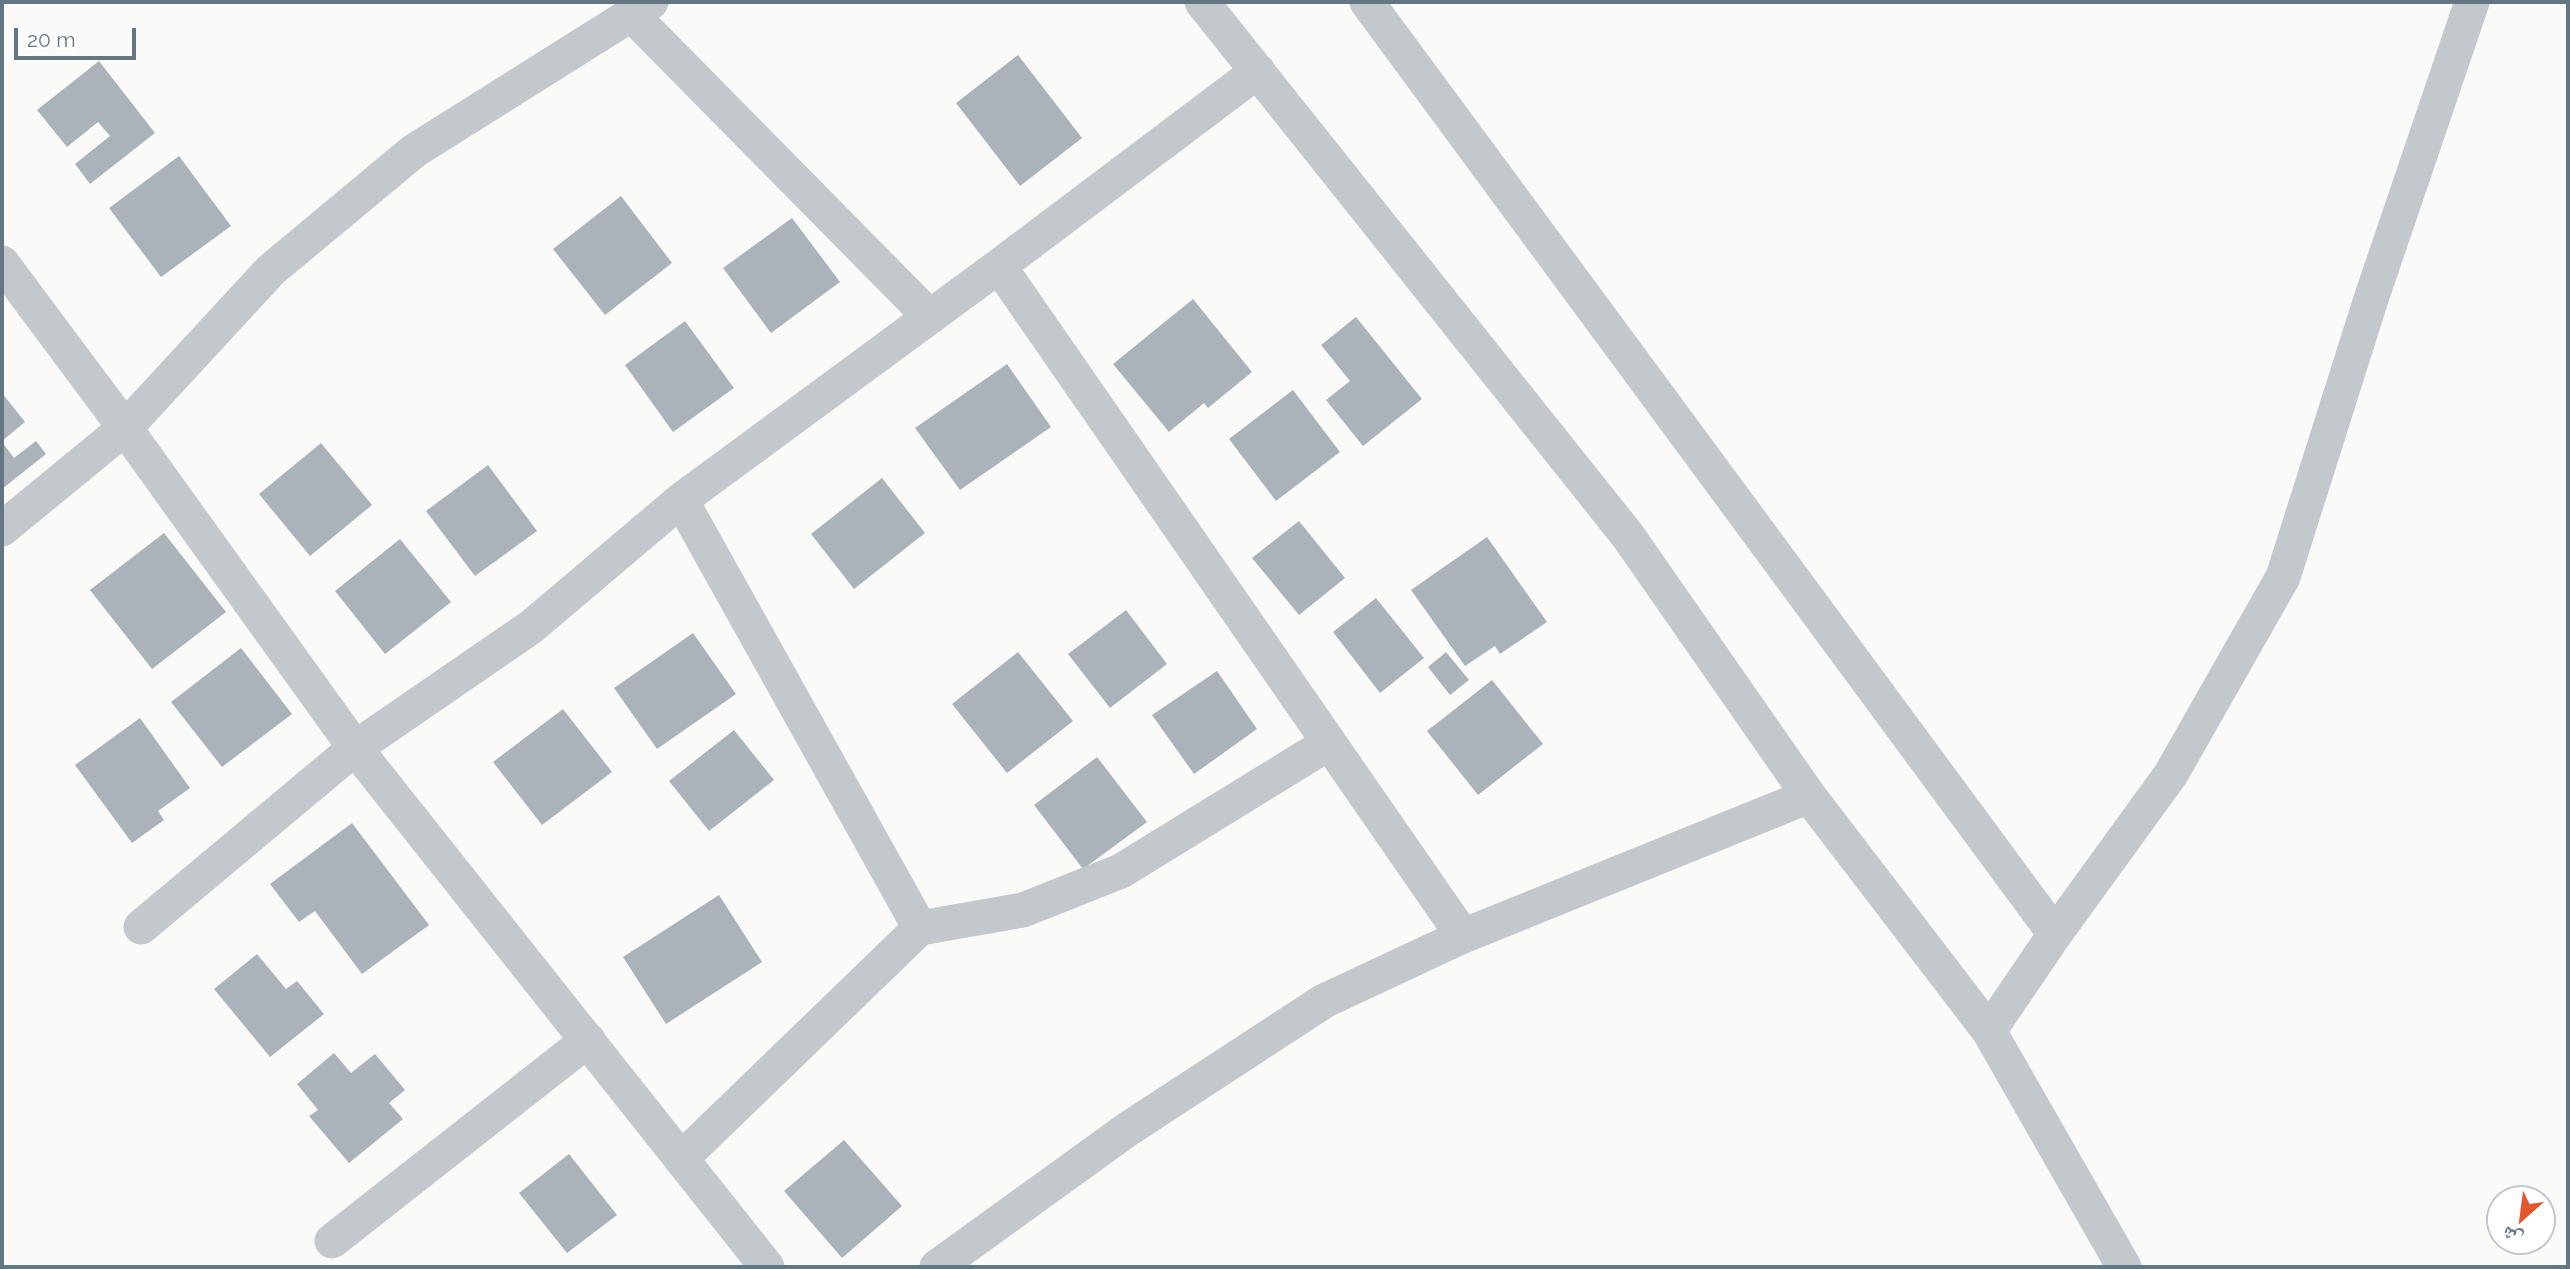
<!DOCTYPE html>
<meta charset="utf-8">
<style>
body{margin:0}
#map{position:relative;width:2570px;height:1269px;overflow:hidden;background:#fafaf8;font-family:Raleway,"Noto Naskh Arabic",sans-serif}
canvas{display:block}
.frame{position:absolute;inset:0;border:4px solid #657683;pointer-events:none}
.north{position:absolute;left:2486px;top:1185px;width:70px;height:70px;box-sizing:border-box;background:#fff;border:2px solid #c1c8cd;border-radius:50%;rotate:208deg;font-size:19px;font-weight:700;line-height:28px;text-align:center;color:#657683}
.north::after{content:'';display:block;margin:auto;width:24px;height:32px;background:#e4572e;clip-path:polygon(50% 0,100% 100%,50% 72%,0 100%)}
.scale{position:absolute;left:14px;top:28px;width:122px;height:32px;box-sizing:border-box;border:4px solid #657683;border-top:0;padding-left:9px;font-size:21px;line-height:24px;white-space:nowrap;color:#657683;-webkit-text-stroke:5px #fff;paint-order:stroke}
</style>
<div id="map">
<canvas width="2570" height="1269"></canvas>
<div class="frame"></div>
<div class="north">ش</div>
<div class="scale">20 m</div>
</div>
<script>
const ctx = document.querySelector('canvas').getContext('2d');
ctx.lineJoin = 'round';
function fill(path, color) { ctx.fillStyle = color; ctx.fill(path, 'evenodd'); }
const toPath = rows => new Path2D(rows.map(r => 'M' + r).join(''));
function trace(path, color, width, dash) { ctx.strokeStyle = color; ctx.lineWidth = width; ctx.lineCap = dash ? 'butt' : 'round'; ctx.setLineDash(dash || []); ctx.stroke(path); }
fill(toPath([
 [1018,55,1082,138,1020,186,956,103],
 [99,61,155,133,90,184,75,164,110,136,98,122,67,147,37,110],
 [179,156,231,226,161,277,109,208],
 [621,196,672,263,605,315,553,249],
 [792,218,840,282,771,333,723,268],
 [1193,299,1252,372,1208,408,1204,403,1169,432,1113,364],
 [1356,317,1422,399,1363,446,1326,400,1350,381,1321,345],
 [685,321,734,388,673,432,625,365],
 [1007,364,1051,427,960,490,915,428],
 [1293,390,1340,452,1276,501,1229,439],
 [2,393,25,422,2,441],
 [36,441,46,454,2,489,2,442,14,458],
 [321,443,372,505,310,556,259,494],
 [488,465,537,531,475,576,426,511],
 [882,478,925,533,854,589,811,534],
 [1299,521,1345,578,1299,615,1252,558],
 [164,533,226,612,152,669,90,590],
 [1487,537,1547,622,1500,654,1495,646,1465,666,1411,590],
 [400,539,451,602,385,654,335,591],
 [1376,598,1424,658,1380,693,1333,632],
 [1126,610,1167,664,1110,708,1068,654],
 [693,633,736,694,657,749,614,688],
 [241,648,292,714,222,767,171,702],
 [1018,652,1073,721,1007,773,952,704],
 [1446,652,1469,680,1450,695,1428,667],
 [1217,671,1257,729,1194,774,1152,715],
 [1492,680,1543,744,1478,795,1427,731],
 [563,709,612,772,542,825,493,762],
 [140,718,190,788,158,811,164,820,132,843,75,765],
 [734,730,774,780,709,831,669,781],
 [1097,757,1147,822,1083,869,1034,805],
 [352,823,429,925,362,974,315,911,299,922,270,884],
 [719,895,762,962,666,1024,623,957],
 [257,954,286,989,297,981,324,1014,270,1057,214,989],
 [334,1053,351,1073,375,1054,405,1090,389,1103,403,1119,349,1163,309,1116,318,1110,297,1084],
 [844,1140,902,1206,842,1258,784,1191],
 [569,1154,617,1215,567,1253,519,1193]
]), '#aab3b9');
trace(toPath([
 [1202,2,1628,536,1809,796,1989,1031,2124,1267],
 [1367,2,2055,934],
 [631,14,930,317],
 [2,263,125,428,355,748,767,1267],
 [999,266,1463,936],
 [681,500,920,928,1023,910,1121,871,1329,743],
 [2,529,125,428,271,270,414,151,651,2],
 [141,927,355,748,531,627,681,500,999,266,1258,71],
 [1989,1031,2055,934,2171,774,2283,577,2371,299,2472,2],
 [681,1159,920,928],
 [332,1241,588,1040],
 [937,1267,1128,1129,1324,1001,1463,936,1809,796]
]), '#c3c8cc', 35);
</script>
